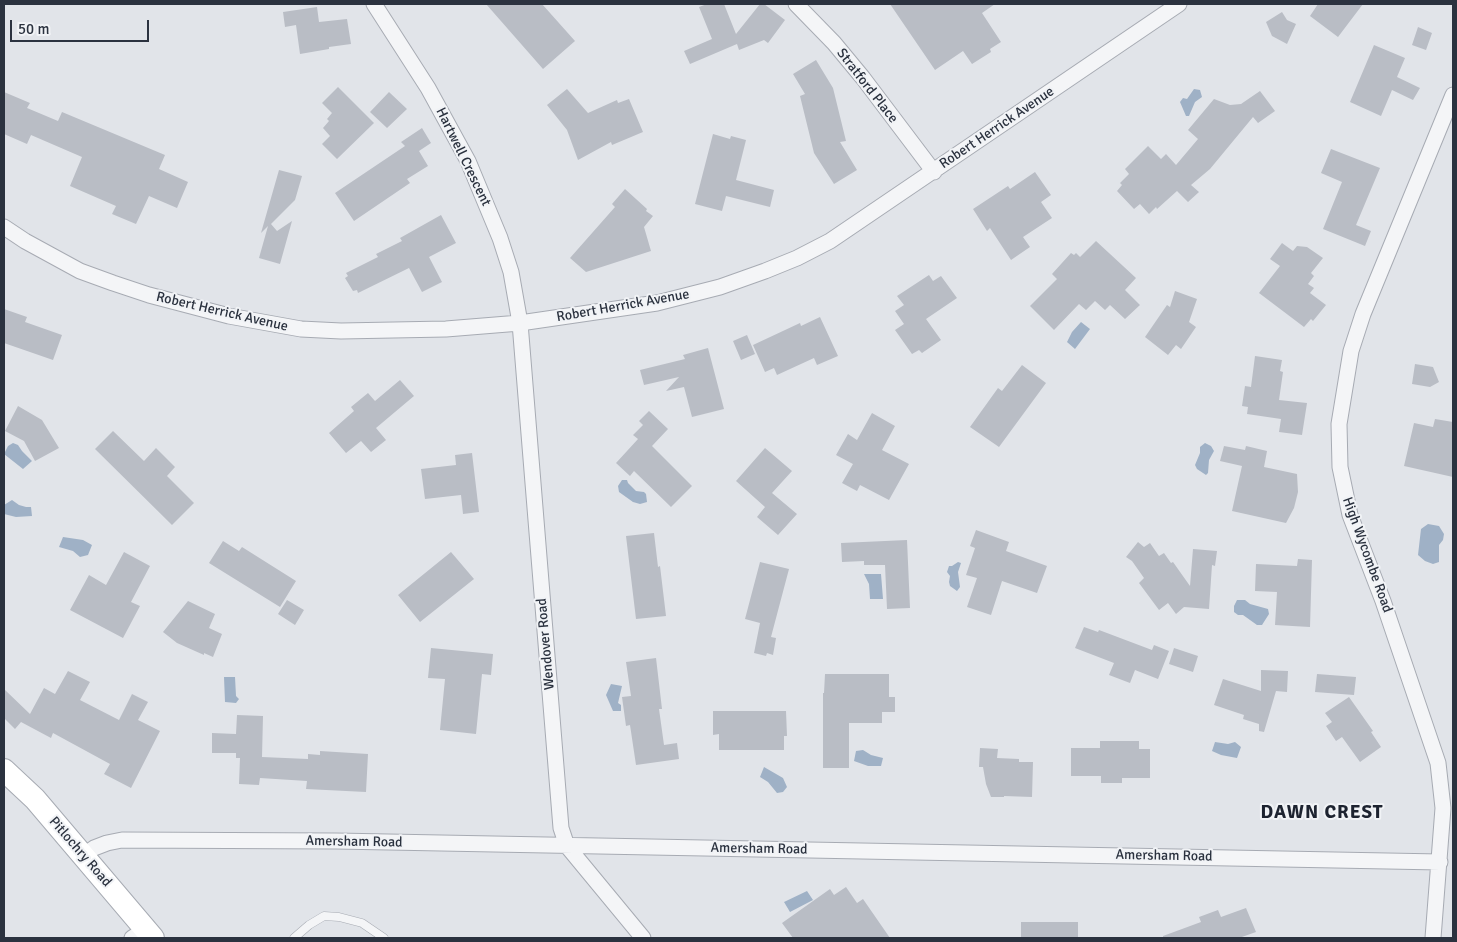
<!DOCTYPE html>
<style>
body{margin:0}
#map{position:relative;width:1457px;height:942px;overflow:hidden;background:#e1e4e9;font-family:Signika,sans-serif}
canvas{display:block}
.frame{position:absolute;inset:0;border:5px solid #2b323f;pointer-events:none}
.scale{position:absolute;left:10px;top:20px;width:139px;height:22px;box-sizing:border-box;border:2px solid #2b323f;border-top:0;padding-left:6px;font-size:15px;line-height:18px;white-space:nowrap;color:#2b323f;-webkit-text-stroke:4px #f1f3f6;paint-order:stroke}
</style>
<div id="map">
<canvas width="1457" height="942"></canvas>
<div class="frame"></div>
<div class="scale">50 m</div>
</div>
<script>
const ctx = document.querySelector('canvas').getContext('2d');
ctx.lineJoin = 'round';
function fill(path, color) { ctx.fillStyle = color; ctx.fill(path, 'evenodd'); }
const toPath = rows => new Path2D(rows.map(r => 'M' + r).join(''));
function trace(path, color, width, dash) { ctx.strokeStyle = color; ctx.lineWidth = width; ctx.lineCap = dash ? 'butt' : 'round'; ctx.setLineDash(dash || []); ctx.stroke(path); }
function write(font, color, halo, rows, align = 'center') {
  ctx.font = font + ' Signika,sans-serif'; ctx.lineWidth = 4; ctx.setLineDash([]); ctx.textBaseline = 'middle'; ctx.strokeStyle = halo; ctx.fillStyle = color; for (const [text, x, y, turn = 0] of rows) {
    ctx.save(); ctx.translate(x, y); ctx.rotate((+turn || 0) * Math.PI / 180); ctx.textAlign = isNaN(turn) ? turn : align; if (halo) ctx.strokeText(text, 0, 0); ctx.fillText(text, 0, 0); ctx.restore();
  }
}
fill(toPath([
 [1194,89,1200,90,1202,97,1195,102,1189,116,1186,116,1180,102,1183,98,1187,99],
 [1081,322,1090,329,1075,349,1067,342,1072,332],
 [13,443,18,445,22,451,32,461,23,469,4,454,8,446],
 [1205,443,1211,446,1214,451,1209,460,1208,473,1206,475,1197,469,1195,465,1200,453,1200,447],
 [622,480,627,480,628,483,636,491,644,492,646,494,647,502,640,504,633,502,619,492,618,486],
 [12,500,19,505,26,507,31,507,32,516,16,517,4,514,4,505],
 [1428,524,1439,526,1444,534,1443,540,1439,545,1439,562,1433,564,1425,561,1418,555,1421,529],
 [63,537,83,540,92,545,88,555,80,557,73,551,59,547],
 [958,562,961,563,958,572,960,587,957,591,950,586,949,582,950,576,947,572,949,566,952,566],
 [864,574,881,574,883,599,870,599,869,584],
 [1237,600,1245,600,1250,604,1268,609,1269,614,1262,625,1257,625,1243,615,1238,615,1234,612,1234,606],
 [224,677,235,677,236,696,239,699,236,703,225,702],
 [611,684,622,686,618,703,621,705,621,711,613,711,606,695],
 [1215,742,1228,744,1235,742,1241,747,1237,758,1221,755,1212,751],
 [863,750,871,755,883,758,881,766,868,766,854,761,856,751],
 [764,767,783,778,787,787,783,792,777,793,768,782,760,777],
 [807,891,813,900,790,912,784,902]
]), '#9fb1c6');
fill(toPath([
 [486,4,542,4,575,41,543,69],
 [707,4,724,4,736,34,760,4,764,4,785,20,768,43,764,40,739,50,737,44,690,64,684,51,712,39,699,7],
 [890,4,995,4,982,13,1001,42,990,49,991,52,972,64,963,51,935,70],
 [1318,4,1363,4,1338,37,1310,16],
 [317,7,319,22,347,19,351,44,329,47,329,49,300,54,296,25,285,27,283,12],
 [1282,12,1287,20,1296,24,1287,44,1272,36,1266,22],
 [1418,27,1432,33,1426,50,1412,45],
 [1374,45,1405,58,1397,77,1420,88,1413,100,1392,90,1381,116,1350,102],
 [816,60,833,88,846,141,840,142,857,170,834,184,814,153,800,96,805,94,793,74],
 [338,87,374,123,337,159,322,144,330,136,323,128,329,121,327,119,332,113,322,103],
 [567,89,588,113,617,100,618,103,629,99,643,132,612,145,611,142,578,160,567,130,547,105],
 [1260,91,1275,111,1258,123,1253,117,1210,169,1191,185,1199,192,1188,202,1177,191,1157,209,1156,207,1149,214,1140,204,1134,209,1117,191,1122,185,1120,183,1129,174,1125,169,1148,146,1161,159,1166,154,1176,165,1198,139,1188,130,1214,99,1230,105,1241,104],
 [4,92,30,103,27,108,58,121,62,112,165,155,159,169,188,182,177,208,149,196,136,224,112,214,116,206,70,186,82,157,31,135,27,144,4,134],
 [389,92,407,109,387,128,370,112],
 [422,128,431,143,419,151,428,166,407,179,410,183,354,221,335,193,405,146,401,142],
 [713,134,730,139,731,136,746,140,736,180,774,190,770,207,726,196,722,211,695,204],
 [1331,149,1380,168,1356,225,1371,231,1365,246,1323,229,1342,182,1321,173],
 [279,170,302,176,295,200,271,224,277,231,292,221,280,264,259,258,268,226,261,233],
 [1035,172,1051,195,1041,202,1052,218,1023,237,1030,247,1011,260,990,228,987,231,973,209,1008,186,1010,189],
 [625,189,647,209,646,211,653,216,644,227,651,251,586,272,570,258,615,207,612,204],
 [441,215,456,243,429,257,442,282,422,292,409,268,358,293,357,290,353,291,345,278,348,276,346,273,378,257,376,254,402,241,400,238],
 [1096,241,1136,278,1125,290,1140,305,1125,319,1110,305,1105,310,1095,301,1086,310,1079,304,1054,330,1030,306,1057,279,1052,274,1071,253,1074,255,1076,253,1080,257],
 [1282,243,1293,251,1297,246,1307,247,1323,258,1311,273,1314,276,1308,284,1314,288,1310,293,1326,305,1313,321,1311,319,1304,327,1259,293,1280,266,1270,259],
 [929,275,933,281,941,276,957,298,926,319,941,340,922,353,919,350,912,354,895,330,904,324,895,311,904,305,897,296],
 [1175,291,1197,299,1189,322,1196,327,1181,349,1176,345,1168,355,1145,337,1167,305,1170,307],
 [4,309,27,317,25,322,62,335,53,360,4,343],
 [820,317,838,356,817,365,814,358,777,375,774,368,765,372,753,345,800,323,801,326],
 [747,335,755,354,741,360,733,341],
 [708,348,724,409,692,417,684,387,666,391,679,377,644,385,640,370,685,359,683,355],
 [1255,356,1282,360,1280,371,1283,372,1279,400,1307,403,1302,435,1279,432,1281,419,1247,414,1248,407,1242,406,1245,386,1251,387],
 [1415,364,1433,367,1439,382,1430,387,1412,384],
 [1022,365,1046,383,999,447,970,427,998,388,1002,391],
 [400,380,414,396,376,428,386,440,371,452,361,441,346,453,329,433,354,411,351,407,368,393,375,401],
 [18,406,42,420,59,448,35,461,24,441,5,431],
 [649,411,668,429,652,446,692,486,671,507,634,471,630,476,616,463,638,439,633,435,643,425,639,421],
 [872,413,895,426,882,450,909,464,889,500,860,485,857,491,842,483,853,464,836,455,848,434,857,440],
 [1435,419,1453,422,1453,477,1404,466,1414,423,1433,427],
 [113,431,144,461,156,448,175,467,167,476,194,503,172,525,95,449],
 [1224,446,1245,450,1246,446,1267,451,1264,467,1297,474,1298,492,1294,508,1286,523,1232,511,1242,466,1220,461],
 [765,448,792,471,772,493,797,514,778,535,757,517,765,507,736,481],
 [472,453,479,512,463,514,461,495,425,499,421,469,456,465,455,455],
 [976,530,1009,542,1006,551,1047,566,1037,593,1002,581,991,615,967,607,977,578,966,575,975,548,970,546],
 [654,533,658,567,660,566,666,616,636,619,626,536],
 [907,540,910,608,887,609,885,565,864,565,864,561,842,562,841,543],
 [223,541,239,551,242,547,296,581,280,607,209,563],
 [1138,542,1144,547,1150,543,1159,556,1164,553,1171,563,1173,562,1190,586,1193,549,1217,551,1215,566,1212,565,1209,609,1184,607,1176,614,1168,603,1159,610,1139,583,1144,578,1132,561,1126,557],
 [124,552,150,566,131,602,140,606,123,638,70,610,89,575,106,585],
 [451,552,474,579,420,622,398,595],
 [1298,559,1312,560,1310,627,1275,625,1277,592,1255,591,1256,564,1297,566],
 [760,562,789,569,771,637,776,638,773,655,767,653,766,656,754,653,760,623,745,619],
 [287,600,304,610,295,625,278,614],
 [188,601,215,614,209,628,222,634,213,657,204,653,204,655,177,643,163,632],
 [1084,627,1098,632,1099,630,1152,650,1154,645,1169,651,1158,679,1135,670,1130,683,1109,675,1114,663,1075,648],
 [431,648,493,654,491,675,482,674,476,734,440,730,445,679,428,678],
 [1174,648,1198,656,1193,672,1169,664],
 [656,658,662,709,659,709,664,745,677,743,679,759,636,765,630,725,626,726,622,697,631,696,626,662],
 [1261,670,1288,671,1287,692,1276,691,1264,732,1259,731,1259,724,1243,719,1244,715,1214,705,1223,679,1261,691],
 [68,671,90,682,80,700,119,720,132,694,148,702,138,720,160,731,131,788,104,774,110,764,53,733,51,738,21,722,15,729,4,718,4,689,30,714,44,688,55,694],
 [825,674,889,674,889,697,895,697,895,712,882,712,882,723,849,723,849,768,823,768,823,693,824,693],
 [1317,674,1356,677,1354,695,1315,692],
 [1349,697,1373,731,1371,732,1381,747,1360,762,1342,737,1336,741,1326,726,1332,722,1325,713],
 [713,711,786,711,787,736,784,736,784,750,719,750,719,734,713,735],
 [237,715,263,716,262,757,308,759,308,754,320,755,320,751,368,754,366,792,306,789,307,781,260,778,259,785,239,784,240,758,236,758,236,753,212,753,212,733,236,734],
 [1100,741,1139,741,1139,749,1150,749,1150,778,1122,778,1122,783,1101,783,1101,776,1071,776,1071,748,1100,748],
 [980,748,998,749,997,758,1019,759,1019,762,1033,762,1032,797,1004,796,1004,797,991,797,986,784,983,767,979,767],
 [846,887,857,903,863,899,890,938,793,938,782,923,830,889,834,895],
 [1246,908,1256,932,1239,938,1163,938,1163,936,1201,922,1199,917,1218,910,1221,917],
 [1021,922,1078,922,1078,938,1021,938]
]), '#b9bdc5');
const lane = toPath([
 [294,938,309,925,324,916,339,917,362,923,384,938]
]);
const street = toPath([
 [374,4,428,88,468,161,500,238,511,272,520,323,561,828,567,846,643,938],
 [796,4,834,43,863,78,934,172],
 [4,227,25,241,80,271,113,283,149,295,229,316,301,329,341,331,446,329,520,323,657,303,720,287,765,271,797,258,830,241,1179,4],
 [83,856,94,848,107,843,122,840,336,841,1440,862],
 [132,938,146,929],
 [1433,938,1443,808,1438,763,1383,601,1350,515,1340,467,1339,424,1351,351,1363,314,1453,95]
]);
const secondary = toPath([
 [4,770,35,799,153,938]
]);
trace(lane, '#a7abb3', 9);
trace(street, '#a7abb3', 17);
trace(secondary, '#a7abb3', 24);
trace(lane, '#f4f5f7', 8);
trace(street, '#f4f5f7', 15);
trace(secondary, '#fff', 22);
write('14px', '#2b323f', '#f1f3f6', [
 ["Stratford Place",867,86,52],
 ["Robert Herrick Avenue",997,128,-34],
 ["Hartwell Crescent",463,157,64],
 ["Robert Herrick Avenue",623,306,-10],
 ["Robert Herrick Avenue",222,312,13],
 ["High Wycombe Road",1367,555,70],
 ["Wendover Road",546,644,-95],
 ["Amersham Road",354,842,1],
 ["Amersham Road",759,849,1],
 ["Pitlochry Road",80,852,49],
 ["Amersham Road",1164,856,1]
]);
ctx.letterSpacing = '1px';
write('bold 19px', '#1d2330', '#f1f3f6', [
 ["DAWN CREST",1322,813]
]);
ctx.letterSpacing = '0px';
</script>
